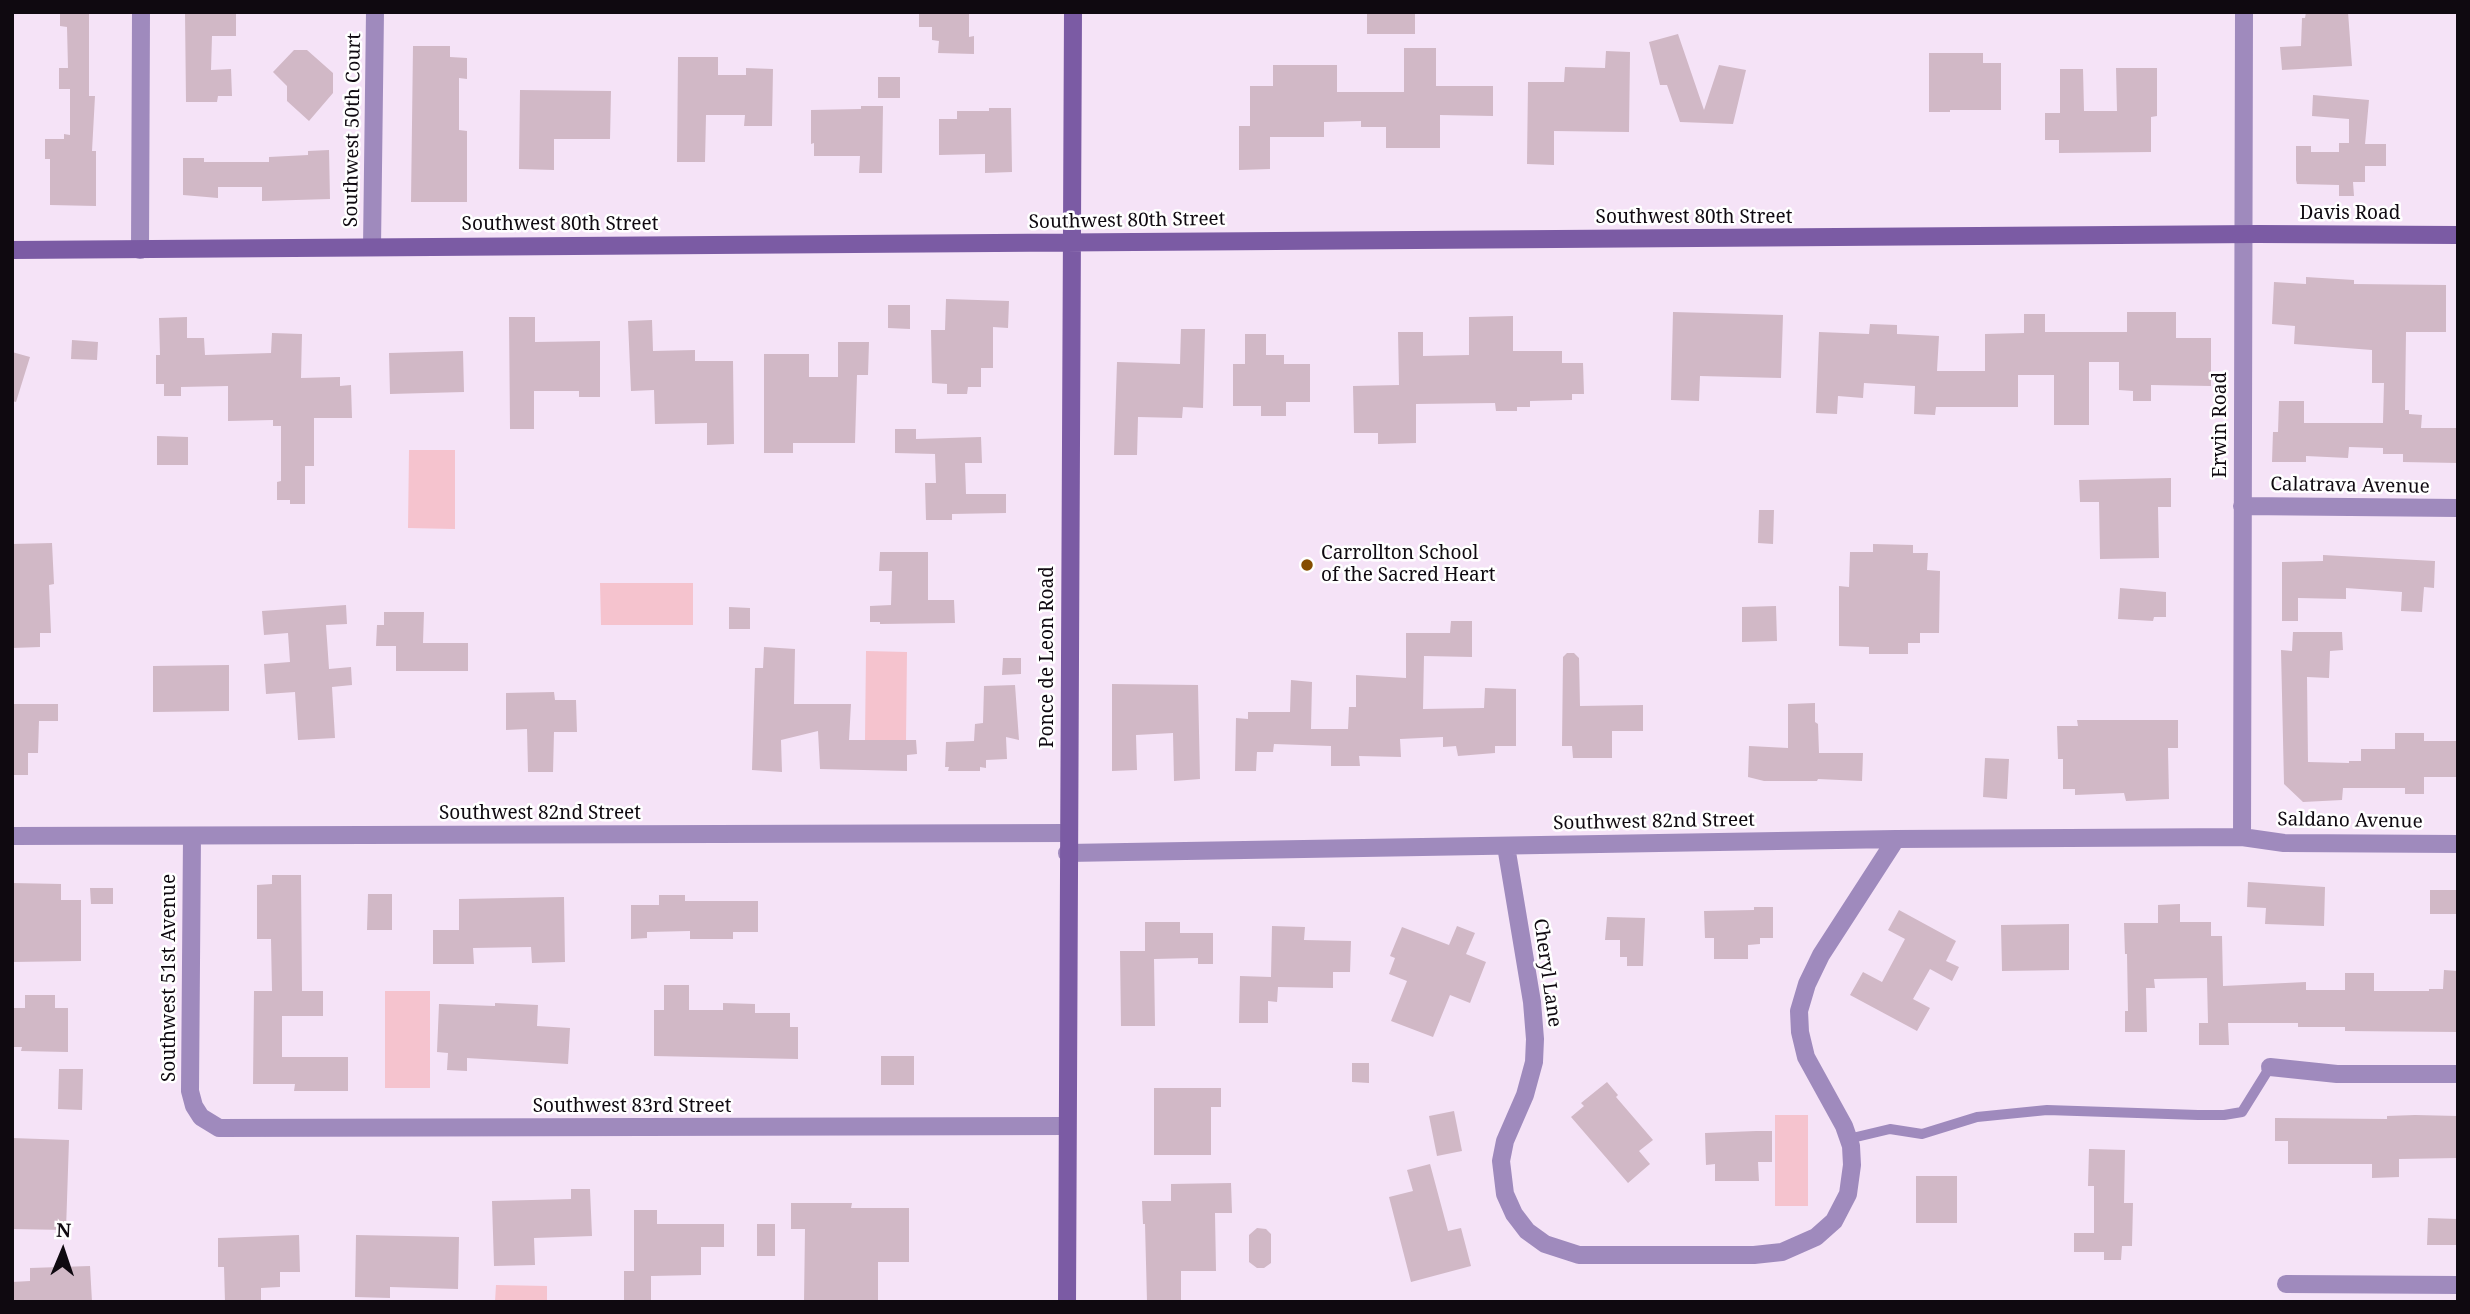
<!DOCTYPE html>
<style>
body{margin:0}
#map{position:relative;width:2470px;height:1314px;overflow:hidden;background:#f5e3f7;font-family:"Noto Serif",serif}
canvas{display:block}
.frame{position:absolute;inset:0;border:14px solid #0f0910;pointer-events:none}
.north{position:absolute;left:28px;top:1216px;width:70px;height:70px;-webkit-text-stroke:5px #fff;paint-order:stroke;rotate:2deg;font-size:19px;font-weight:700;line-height:28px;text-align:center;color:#0f0910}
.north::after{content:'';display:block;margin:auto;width:24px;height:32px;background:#0f0910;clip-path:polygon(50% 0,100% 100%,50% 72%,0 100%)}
</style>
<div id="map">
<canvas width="2470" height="1314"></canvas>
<div class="frame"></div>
<div class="north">N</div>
</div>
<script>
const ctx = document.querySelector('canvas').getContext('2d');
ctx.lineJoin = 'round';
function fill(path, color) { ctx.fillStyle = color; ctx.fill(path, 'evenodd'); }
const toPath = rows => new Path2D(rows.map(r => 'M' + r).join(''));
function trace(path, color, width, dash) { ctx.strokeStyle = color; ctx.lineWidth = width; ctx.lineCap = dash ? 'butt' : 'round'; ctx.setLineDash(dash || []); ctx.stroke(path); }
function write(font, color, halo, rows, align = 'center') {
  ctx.font = font + ' "Noto Serif",serif'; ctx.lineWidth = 5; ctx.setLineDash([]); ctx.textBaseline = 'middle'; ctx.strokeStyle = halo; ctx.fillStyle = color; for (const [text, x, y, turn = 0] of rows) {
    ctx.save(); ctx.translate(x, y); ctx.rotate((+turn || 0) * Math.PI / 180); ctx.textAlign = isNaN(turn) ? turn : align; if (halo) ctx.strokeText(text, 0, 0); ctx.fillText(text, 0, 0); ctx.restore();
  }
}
fill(toPath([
 [409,450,455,450,455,529,408,528],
 [600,583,693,583,693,625,601,625],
 [866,651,907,652,906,741,865,740],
 [385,991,430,991,430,1088,385,1088],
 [1775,1115,1808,1115,1808,1206,1775,1206],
 [496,1285,547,1286,547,1302,495,1302]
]), '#f5c3ce');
fill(toPath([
 [60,12,89,12,89,96,95,96,92,151,96,151,96,206,50,205,50,159,45,159,45,139,64,139,64,134,70,135,70,89,59,89,59,68,68,68,67,27,60,26],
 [185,12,236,12,236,36,212,36,211,70,231,69,232,96,218,96,217,102,186,102],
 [919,12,969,12,969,37,974,36,974,54,938,53,939,41,932,40,932,27,919,27],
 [1367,12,1415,12,1415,34,1367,34],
 [2306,12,2348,12,2352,66,2282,70,2280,47,2301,46,2302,18,2305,18],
 [1678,34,1704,110,1719,65,1746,70,1733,124,1680,122,1667,85,1660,85,1649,42],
 [413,46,450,46,450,57,467,58,467,79,459,78,459,130,467,131,467,202,411,202],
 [1404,48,1436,48,1436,86,1493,86,1493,116,1440,115,1440,148,1386,148,1386,127,1361,127,1361,121,1324,122,1324,137,1270,137,1270,169,1239,170,1239,126,1250,126,1250,86,1273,86,1273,65,1337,65,1337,92,1404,92],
 [294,50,307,50,333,73,333,93,309,121,287,101,287,86,273,72],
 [1606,51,1630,52,1629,132,1554,131,1554,165,1527,164,1528,82,1564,82,1565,67,1605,68],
 [1929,53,1983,53,1983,63,2001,63,2001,110,1950,110,1950,112,1929,112],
 [678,57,718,57,718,75,746,75,746,68,773,69,772,126,744,126,745,115,706,115,705,162,677,162],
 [2116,68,2157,68,2157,116,2151,117,2151,152,2059,153,2059,140,2045,140,2045,113,2060,113,2060,69,2083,69,2084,111,2117,111],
 [878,77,900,77,900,98,878,98],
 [520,90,611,91,610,139,554,139,554,170,519,169],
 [2313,95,2369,100,2365,144,2386,144,2386,166,2365,166,2365,182,2353,182,2354,196,2339,196,2339,185,2297,184,2296,180,2296,146,2311,146,2311,152,2339,152,2339,143,2349,143,2349,119,2312,116],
 [861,106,883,106,882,173,859,173,860,156,814,156,814,143,811,144,811,110,861,109],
 [989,108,1011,108,1012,172,985,173,985,154,939,155,939,119,957,119,957,111,989,111],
 [329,150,330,199,262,201,262,187,218,187,218,198,183,195,183,158,204,158,204,162,269,162,269,157,308,155,308,151],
 [2306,277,2354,280,2354,284,2446,285,2446,332,2406,332,2405,410,2409,410,2409,414,2422,415,2421,428,2458,428,2458,463,2403,462,2403,454,2383,454,2383,448,2349,447,2348,458,2306,456,2306,462,2272,462,2273,432,2278,432,2279,401,2304,401,2304,423,2383,423,2384,383,2372,383,2372,350,2294,344,2295,326,2272,324,2274,282,2306,284],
 [946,299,1009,301,1008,328,993,327,993,368,981,368,981,387,968,387,967,394,947,394,947,384,932,383,931,330,945,330],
 [888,305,910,305,910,329,888,328],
 [1673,312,1783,315,1781,378,1700,376,1699,401,1671,400],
 [2127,312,2176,312,2176,338,2211,338,2211,386,2151,385,2151,401,2133,401,2133,391,2119,390,2119,362,2089,362,2089,425,2054,425,2054,375,2018,375,2018,407,1936,407,1935,415,1914,414,1915,386,1864,383,1863,398,1838,396,1837,414,1816,413,1819,332,1869,334,1870,324,1897,325,1897,334,1939,336,1937,371,1985,371,1985,334,2024,333,2024,314,2045,314,2045,332,2127,332],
 [1513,316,1513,351,1562,351,1562,363,1583,363,1584,394,1572,394,1572,400,1530,401,1530,407,1517,407,1517,411,1496,411,1495,403,1416,404,1416,443,1378,444,1378,433,1354,433,1353,386,1399,385,1398,332,1423,332,1423,356,1469,355,1469,317],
 [187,317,187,338,204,338,205,355,271,353,272,333,302,334,301,378,340,377,340,386,351,385,352,418,314,418,314,466,305,466,305,504,290,504,290,500,277,500,277,482,281,481,281,426,273,426,273,420,228,421,228,386,181,387,181,396,164,396,164,384,156,384,156,355,160,355,159,318],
 [509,317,535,317,535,342,600,341,600,397,579,397,579,391,534,391,534,429,510,429],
 [652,320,653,351,695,350,695,361,733,361,734,444,707,445,707,423,655,424,654,390,631,391,628,321],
 [1181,329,1205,329,1203,408,1183,407,1182,418,1138,417,1137,455,1114,455,1117,362,1180,364],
 [1245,334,1266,334,1266,355,1284,355,1284,364,1310,364,1310,402,1286,402,1286,416,1261,416,1261,406,1233,406,1233,364,1245,364],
 [72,340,98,342,97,360,71,359],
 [838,342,869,342,868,375,857,375,855,443,793,443,793,453,764,453,764,354,809,354,809,377,838,377],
 [463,351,464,392,390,394,389,353],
 [12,352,30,357,16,402,12,401],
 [895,429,916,429,916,439,981,437,982,463,965,463,966,494,1006,494,1006,513,952,514,952,520,926,520,925,483,936,483,935,454,895,453],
 [157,436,188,437,188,465,157,465],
 [2171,478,2171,507,2158,507,2159,558,2100,559,2099,502,2080,502,2079,480],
 [1759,510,1774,510,1773,544,1758,543],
 [52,543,54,584,49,585,51,633,40,633,40,647,12,648,12,544],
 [1873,544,1913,545,1913,553,1928,553,1927,570,1940,571,1939,633,1920,633,1920,643,1908,643,1908,654,1869,654,1869,647,1839,646,1839,586,1849,587,1850,552,1873,552],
 [880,552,928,552,928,600,954,600,955,623,880,624,880,622,870,622,870,606,891,605,892,571,879,571],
 [2323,555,2435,561,2434,588,2424,587,2422,612,2401,611,2402,592,2346,588,2346,599,2298,598,2298,621,2282,621,2282,562,2323,561],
 [2120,588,2166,592,2166,617,2154,617,2153,621,2118,619],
 [346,605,347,624,326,625,329,669,351,667,352,685,332,687,335,738,298,740,295,692,266,694,264,664,290,662,288,633,264,635,262,611],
 [1776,606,1777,641,1742,642,1742,607],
 [729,607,750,608,750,629,729,629],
 [384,612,424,612,423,643,468,643,468,671,396,671,396,646,376,646,377,625,384,625],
 [1451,621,1472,621,1472,657,1424,656,1423,709,1484,708,1485,688,1516,689,1516,746,1495,746,1495,753,1458,756,1456,746,1443,747,1443,737,1400,739,1401,757,1359,756,1360,766,1331,766,1331,746,1274,744,1273,752,1257,752,1256,771,1235,771,1236,718,1248,719,1248,712,1290,712,1291,680,1312,682,1311,729,1348,729,1349,707,1356,707,1356,675,1406,678,1406,633,1450,633],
 [2293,632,2342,632,2343,650,2330,651,2329,678,2307,677,2308,762,2349,763,2349,761,2361,761,2361,749,2395,749,2395,733,2424,733,2424,741,2458,741,2458,777,2424,777,2424,794,2405,794,2405,788,2343,788,2342,800,2303,802,2284,784,2281,650,2292,651],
 [764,647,795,649,794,704,851,704,849,740,916,740,917,754,907,755,907,771,820,769,818,731,781,740,782,772,752,770,755,668,763,668],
 [1567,653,1574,653,1579,658,1580,706,1643,705,1643,731,1612,731,1612,758,1573,758,1572,746,1562,746,1563,657],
 [1003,658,1021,658,1021,674,1002,675],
 [229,665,229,711,153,712,153,666],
 [1112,684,1198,685,1200,779,1174,781,1173,733,1136,735,1137,770,1112,771],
 [1015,685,1019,740,1006,737,1007,759,986,760,986,768,980,767,980,771,948,771,949,767,945,767,946,742,974,741,975,724,983,723,984,686],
 [554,692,555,700,576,700,577,732,554,732,553,772,528,772,527,729,506,730,506,693],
 [1815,703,1815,722,1818,724,1819,753,1863,753,1862,781,1818,779,1817,781,1764,781,1748,777,1749,746,1788,748,1788,704],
 [12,704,58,704,58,721,39,721,38,753,28,753,28,775,12,775],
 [2077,720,2178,720,2178,748,2168,748,2169,799,2126,801,2124,793,2075,795,2075,789,2063,789,2063,759,2058,759,2057,726,2078,726],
 [1985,758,2009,759,2007,799,1983,797],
 [272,875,301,875,302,991,323,991,323,1016,282,1016,282,1057,348,1057,348,1091,294,1091,295,1084,253,1084,254,991,272,991,271,939,257,939,257,885,272,884],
 [2248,882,2325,887,2324,926,2265,924,2266,908,2247,907],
 [12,883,61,884,61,900,81,900,81,961,12,962],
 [90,888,113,888,113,904,91,904],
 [2430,890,2458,890,2458,914,2430,914],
 [368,894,392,894,392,930,367,930],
 [659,895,685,895,685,901,758,901,758,932,733,932,733,939,690,939,690,931,647,932,647,938,631,939,631,905,659,905],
 [564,897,565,962,532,963,531,947,473,948,474,964,433,964,433,930,459,930,459,899],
 [2180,904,2180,922,2211,922,2211,936,2222,936,2223,986,2306,982,2306,990,2345,990,2345,973,2374,973,2374,991,2429,991,2429,989,2443,989,2444,970,2458,971,2458,1032,2345,1031,2345,1027,2298,1027,2298,1023,2228,1023,2229,1045,2199,1045,2199,1023,2208,1023,2207,978,2154,979,2155,988,2146,988,2147,1032,2125,1032,2125,1011,2128,1011,2127,954,2125,954,2124,923,2158,923,2158,905],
 [1754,907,1773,907,1773,938,1760,938,1760,944,1748,945,1748,959,1714,959,1714,938,1705,938,1704,911,1754,910],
 [1899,910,1956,941,1946,961,1959,967,1952,981,1930,969,1913,999,1930,1008,1917,1031,1850,995,1863,972,1882,982,1905,939,1888,930],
 [1607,917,1645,918,1643,966,1627,966,1627,957,1620,957,1620,940,1605,940],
 [1145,922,1180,922,1180,933,1213,933,1213,964,1198,964,1198,958,1154,959,1155,1026,1121,1026,1120,951,1145,951],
 [2069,924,2069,970,2002,971,2001,925],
 [1272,926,1305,927,1304,940,1351,941,1350,972,1333,972,1333,988,1278,987,1277,1002,1268,1001,1268,1023,1239,1023,1240,976,1271,977],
 [1457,926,1475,933,1466,954,1486,962,1470,1003,1450,995,1433,1037,1391,1021,1407,981,1389,974,1395,958,1390,956,1402,927,1449,945],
 [664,985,689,985,689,1010,723,1010,723,1003,755,1004,755,1013,790,1013,790,1027,798,1027,798,1059,654,1056,654,1010,664,1010],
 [25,995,55,995,55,1008,68,1008,68,1052,21,1051,22,1047,12,1047,12,1008,25,1008],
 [495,1003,538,1005,537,1026,570,1028,568,1064,467,1058,467,1071,447,1070,448,1053,437,1052,439,1004,495,1006],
 [881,1056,914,1056,914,1085,881,1085],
 [1352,1063,1369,1063,1369,1083,1352,1082],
 [59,1069,83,1069,82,1110,58,1109],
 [1607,1082,1618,1095,1616,1097,1653,1140,1639,1151,1650,1164,1628,1183,1571,1117,1584,1106,1581,1103],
 [1154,1088,1221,1088,1221,1107,1211,1107,1211,1155,1154,1155],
 [1454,1111,1462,1151,1437,1156,1429,1116],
 [2415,1115,2458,1116,2458,1158,2399,1159,2399,1177,2372,1178,2372,1164,2288,1164,2288,1141,2275,1141,2275,1118,2387,1119,2387,1116],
 [1756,1131,1772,1131,1772,1162,1758,1162,1759,1181,1715,1181,1715,1164,1706,1165,1705,1133],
 [12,1138,69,1140,66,1230,12,1229],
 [2089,1149,2125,1150,2124,1203,2133,1203,2132,1246,2122,1246,2121,1260,2104,1260,2104,1252,2074,1252,2074,1233,2094,1233,2094,1186,2088,1186],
 [1430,1164,1448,1231,1461,1228,1471,1266,1411,1282,1389,1197,1413,1191,1407,1170],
 [1916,1176,1957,1176,1957,1223,1916,1223],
 [1231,1183,1232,1213,1215,1213,1216,1271,1181,1271,1181,1302,1147,1302,1145,1224,1143,1224,1142,1201,1171,1201,1171,1184],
 [571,1189,590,1189,592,1236,534,1238,535,1265,494,1266,492,1201,571,1199],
 [791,1203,852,1203,851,1208,909,1208,909,1262,878,1262,878,1302,804,1302,805,1229,791,1229],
 [634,1210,657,1210,657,1224,724,1224,724,1247,701,1247,701,1275,651,1276,651,1302,624,1302,624,1271,634,1271],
 [2428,1218,2458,1219,2458,1245,2427,1245],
 [757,1224,775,1224,775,1256,757,1256],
 [1257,1228,1266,1229,1271,1234,1271,1263,1264,1268,1257,1268,1249,1262,1249,1235],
 [299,1235,300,1272,280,1272,280,1287,261,1288,261,1302,225,1302,224,1267,218,1267,218,1238],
 [356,1235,459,1237,458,1289,390,1287,390,1298,355,1297],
 [90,1266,92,1302,12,1302,12,1282,30,1281,30,1268]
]), '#d1b8c6');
trace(toPath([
 [1848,1139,1890,1129,1922,1134,1977,1117,2047,1110,2198,1115,2224,1115,2242,1112,2270,1067]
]), '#9f8abd', 10);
trace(toPath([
 [372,247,375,12],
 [140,250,141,12],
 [2242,506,2458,508],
 [12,836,1068,833],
 [192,836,190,1091,194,1106,201,1117,219,1128,1067,1126],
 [2242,837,2244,12],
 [1506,846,1532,1002,1535,1039,1534,1062,1525,1095,1505,1141,1501,1161,1505,1194,1514,1214,1527,1231,1545,1244,1579,1255,1754,1255,1782,1252,1816,1237,1834,1221,1848,1194,1852,1165,1851,1146,1844,1126,1806,1057,1800,1032,1799,1011,1807,984,1821,955,1896,839],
 [1067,853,1896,839,2242,837,2284,843,2458,844],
 [2270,1067,2337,1074,2458,1074],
 [2286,1284,2458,1285]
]), '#9f8abd', 18);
trace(toPath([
 [12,250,2258,234,2458,235],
 [1067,1302,1073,12]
]), '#7b5ba4', 18);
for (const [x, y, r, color] of [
 [1307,565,7,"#854d00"]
]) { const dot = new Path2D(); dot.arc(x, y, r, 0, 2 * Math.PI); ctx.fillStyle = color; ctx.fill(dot); trace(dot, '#fff', 2.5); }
write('19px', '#0f0910', '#fff', [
 ["Southwest 50th Court",353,130,-89],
 ["Davis Road",2350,214],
 ["Southwest 80th Street",1694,218],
 ["Southwest 80th Street",1127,221,-1],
 ["Southwest 80th Street",560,225],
 ["Erwin Road",2221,425,-90],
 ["Calatrava Avenue",2350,486,1],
 ["Ponce de Leon Road",1048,657,-90],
 ["Southwest 82nd Street",540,814],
 ["Saldano Avenue",2350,821,1],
 ["Southwest 82nd Street",1654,822,-1],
 ["Cheryl Lane",1547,973,82],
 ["Southwest 51st Avenue",170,978,-90],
 ["Southwest 83rd Street",632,1107]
]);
write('19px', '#0f0910', '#fff', [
 ["Carrollton School",1321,554],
 ["of the Sacred Heart",1321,576]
], 'left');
</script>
